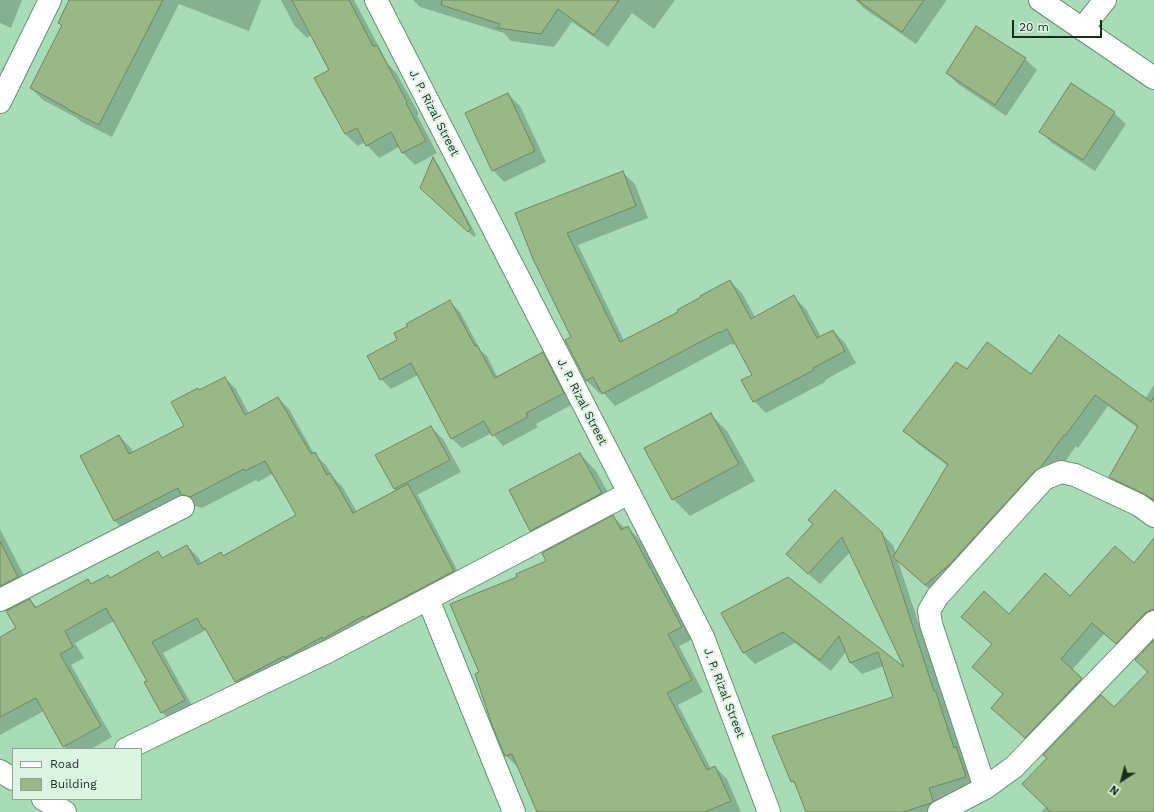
<!DOCTYPE html>
<style>
body{margin:0}
#map{position:relative;width:1154px;height:812px;overflow:hidden;background:#a8dcb7;font-family:"Work Sans",sans-serif}
canvas{display:block}
.legend{position:absolute;left:12px;top:748px;width:130px;height:52px;box-sizing:border-box;background:#dcf5e2;border:1px solid #8ea594;margin:0;padding:5px 7px;list-style:none;font-size:12px;color:#192d1f}
.legend li{display:flex;align-items:center;gap:8px;height:20px}
.legend b{width:20px;border:1px solid #8ea594}
.north{position:absolute;left:1102px;top:760px;width:40px;height:40px;-webkit-text-stroke:3px #dcf5e2;paint-order:stroke;rotate:216deg;font-size:11px;font-weight:700;line-height:16px;text-align:center;color:#192d1f}
.north::after{content:'';display:block;margin:auto;width:14px;height:18px;background:#192d1f;clip-path:polygon(50% 0,100% 100%,50% 72%,0 100%)}
.scale{position:absolute;left:1012px;top:20px;width:90px;height:18px;box-sizing:border-box;border:2px solid #192d1f;border-top:0;padding-left:5px;font-size:12px;line-height:14px;white-space:nowrap;color:#192d1f;-webkit-text-stroke:3px #dcf5e2;paint-order:stroke}
</style>
<div id="map">
<canvas width="1154" height="812"></canvas>
<ul class="legend">
<li><b style="height:5px;background:#fff"></b>Road</li>
<li><b style="height:11px;background:#9ab887"></b>Building</li>
</ul>
<div class="north">N</div>
<div class="scale">20 m</div>
</div>
<script>
const ctx = document.querySelector('canvas').getContext('2d');
ctx.lineJoin = 'round';
function fill(path, color) { ctx.fillStyle = color; ctx.fill(path, 'evenodd'); }
const toPath = rows => new Path2D(rows.map(r => 'M' + r).join(''));
function trace(path, color, width, dash) { ctx.strokeStyle = color; ctx.lineWidth = width; ctx.lineCap = dash ? 'butt' : 'round'; ctx.setLineDash(dash || []); ctx.stroke(path); }
function write(font, color, halo, rows, align = 'center') {
  ctx.font = font + ' "Work Sans",sans-serif'; ctx.lineWidth = 4; ctx.setLineDash([]); ctx.textBaseline = 'middle'; ctx.strokeStyle = halo; ctx.fillStyle = color; for (const [text, x, y, turn = 0] of rows) {
    ctx.save(); ctx.translate(x, y); ctx.rotate((+turn || 0) * Math.PI / 180); ctx.textAlign = isNaN(turn) ? turn : align; if (halo) ctx.strokeText(text, 0, 0); ctx.fillText(text, 0, 0); ctx.restore();
  }
}
fill(toPath([
 [0,0,22,0,11,28,0,23],
 [70,0,261,0,249,31,179,4,112,137,80,121,77,118,43,100,31,88,62,26,59,23],
 [281,0,354,0,388,64,397,74,419,114,417,115,437,153,415,165,403,153,399,147,379,158,367,145,365,142,358,146,345,134,330,70,311,35,307,38,294,25],
 [413,0,675,0,654,29,632,13,608,47,572,22,554,47,511,41,504,33,420,7],
 [856,0,945,0,946,1,916,44,865,9],
 [1025,59,1037,70,1006,116,958,84,947,73],
 [508,94,520,106,546,162,504,182,493,170],
 [1114,113,1126,124,1095,171,1052,143,1040,131],
 [433,159,438,164,476,235,474,237,427,193],
 [622,172,635,184,648,218,578,245,624,341,679,312,730,281,742,293,755,317,794,297,806,309,821,337,833,331,845,343,856,363,825,380,825,382,766,413,754,401,753,375,736,343,733,345,731,344,615,406,602,391,599,393,587,381,572,338,534,258],
 [450,302,460,312,481,351,487,356,498,378,543,354,553,364,573,404,536,424,538,427,503,446,492,433,462,448,451,438,418,375,391,389,381,379,399,340],
 [967,371,1031,375,1145,399,1154,385,1154,504,1123,489,1111,477,1138,428,1108,406,1078,448,1076,446,1053,479,938,597,898,561,945,703,947,705,976,788,944,812,807,812,798,787,792,781,894,698,884,666,862,674,851,663,846,652,831,671,795,643,755,664,744,653,722,613,788,578,906,670,850,552,820,584,798,565,814,525,881,533,893,545,896,554,948,466,917,443,905,431],
 [225,378,236,389,249,414,278,398,289,409,314,454,326,465,333,477,342,486,357,512,397,491,394,489,431,427,443,439,461,472,417,495,419,497,464,583,248,693,236,682,210,634,206,630,163,653,195,711,173,724,162,712,148,681,114,621,75,643,84,658,71,665,112,737,91,749,67,749,64,746,44,711,0,735,0,638,17,628,30,600,38,608,88,580,92,584,108,576,111,579,158,553,164,559,187,546,198,557,202,564,221,553,224,557,298,516,274,473,258,482,256,480,202,508,196,506,194,506,188,500,126,532,115,521,119,436,131,448,133,453,185,426,199,391],
 [710,414,727,431,755,481,690,516,673,499],
 [580,454,596,471,618,510,548,547,531,530],
 [613,517,625,528,628,528,640,540,693,639,679,646,703,692,678,705,711,769,715,767,727,779,741,812,538,812,519,767,518,767,506,756,481,673,518,577,547,562],
 [0,529,32,591,0,606],
 [1154,547,1154,627,1128,654,1104,634,1072,670,1093,690,1037,748,992,708,1004,695,973,667,993,645,974,628,1009,615,1070,597,1134,565],
 [1154,641,1154,812,1041,812,1046,807,1114,708,1149,672]
]), '#0003');
const building = toPath([
 [69,0,163,0,99,125,67,109,67,108,30,88,62,25,58,23,69,0],
 [292,0,349,0,373,46,377,45,407,102,406,103,426,141,402,153,391,132,366,146,357,128,345,134,314,78,329,70,292,0],
 [442,0,619,0,594,35,558,9,541,34,497,28,500,24,441,5,442,0],
 [857,0,924,0,902,32,857,0],
 [976,26,1026,58,995,105,946,73,976,26],
 [1071,83,1115,112,1083,160,1039,132,1071,83],
 [508,93,535,151,492,171,465,113,508,93],
 [433,157,471,229,468,232,420,188,433,157],
 [623,171,636,206,567,233,620,342,678,312,677,310,701,297,700,296,730,280,751,319,794,295,817,338,833,330,845,351,813,368,814,370,753,402,741,380,752,375,727,329,720,333,719,332,602,394,593,377,586,381,565,340,571,337,533,259,515,213,623,171],
 [450,300,475,346,477,345,495,378,543,352,564,393,526,413,528,417,492,436,484,421,451,439,411,363,380,380,367,356,397,340,394,333,408,326,406,324,450,300],
 [1059,335,1151,402,1154,397,1154,500,1144,494,1109,477,1138,426,1095,395,1065,436,1064,435,1041,467,1035,471,949,565,925,585,893,557,948,464,903,431,956,362,967,369,987,342,1031,374,1059,335],
 [225,377,245,415,278,397,311,454,315,452,327,475,330,473,353,513,408,484,454,571,365,618,363,616,323,639,322,637,285,658,284,656,235,682,205,628,203,629,197,618,152,642,185,700,161,713,144,682,147,681,106,608,65,631,73,647,60,654,101,726,63,747,36,698,0,717,0,637,16,628,6,611,30,599,35,608,88,579,91,584,108,575,110,578,158,551,162,558,187,545,198,565,221,552,223,556,296,515,265,461,245,471,244,469,190,497,184,495,181,495,178,488,114,521,80,456,119,435,129,454,184,426,171,402,198,388,199,390,225,377],
 [711,413,739,464,672,500,644,448,711,413],
 [431,426,450,460,394,489,375,455,431,426],
 [580,453,602,493,530,531,509,490,580,453],
 [835,490,882,532,934,691,936,692,954,748,956,746,966,777,929,788,933,801,931,803,903,812,806,812,794,781,791,782,772,736,893,697,878,652,850,663,839,636,820,660,783,632,743,653,721,613,788,577,904,667,842,537,808,574,786,554,813,524,808,520,835,490],
 [613,515,621,530,628,526,682,627,668,634,692,680,667,693,707,770,715,766,731,801,705,812,537,812,512,754,505,756,493,728,475,674,479,672,450,604,517,577,516,574,546,561,542,553,613,515],
 [1154,538,1154,610,1150,610,1145,613,1116,644,1092,623,1061,659,1082,678,1025,738,991,708,1003,694,972,667,992,644,961,617,984,591,1009,614,1045,573,1070,596,1115,546,1134,563,1154,538],
 [0,541,18,577,0,586,0,541],
 [1154,640,1154,812,1051,812,1022,784,1047,758,1043,755,1101,695,1114,707,1148,672,1135,660,1154,640]
]);
fill(building, '#9ab887');
trace(building, '#6d885a', 1);
const minor = toPath([
 [1082,29,1105,0],
 [0,102,50,0],
 [428,599,514,812],
 [0,600,183,507],
 [126,749,329,651,629,493],
 [0,771,13,779],
 [985,788,931,624,929,611,937,597,1044,479,1061,472,1075,475,1139,505,1154,516],
 [43,799,65,812],
 [939,812,985,788,1014,767,1154,622]
]);
const secondary = toPath([
 [376,0,703,637,769,812]
]);
const primary = toPath([
 [1040,0,1154,78]
]);
trace(minor, '#629471', 24);
trace(secondary, '#629471', 24);
trace(primary, '#629471', 24);
trace(minor, '#fff', 22);
trace(secondary, '#fff', 22);
trace(primary, '#fff', 22);
write('12px', '#192d1f', '#dcf5e2', [
 ["J. P. Rizal Street",434,113,63],
 ["J. P. Rizal Street",582,402,63],
 ["J. P. Rizal Street",724,693,69]
]);
</script>
